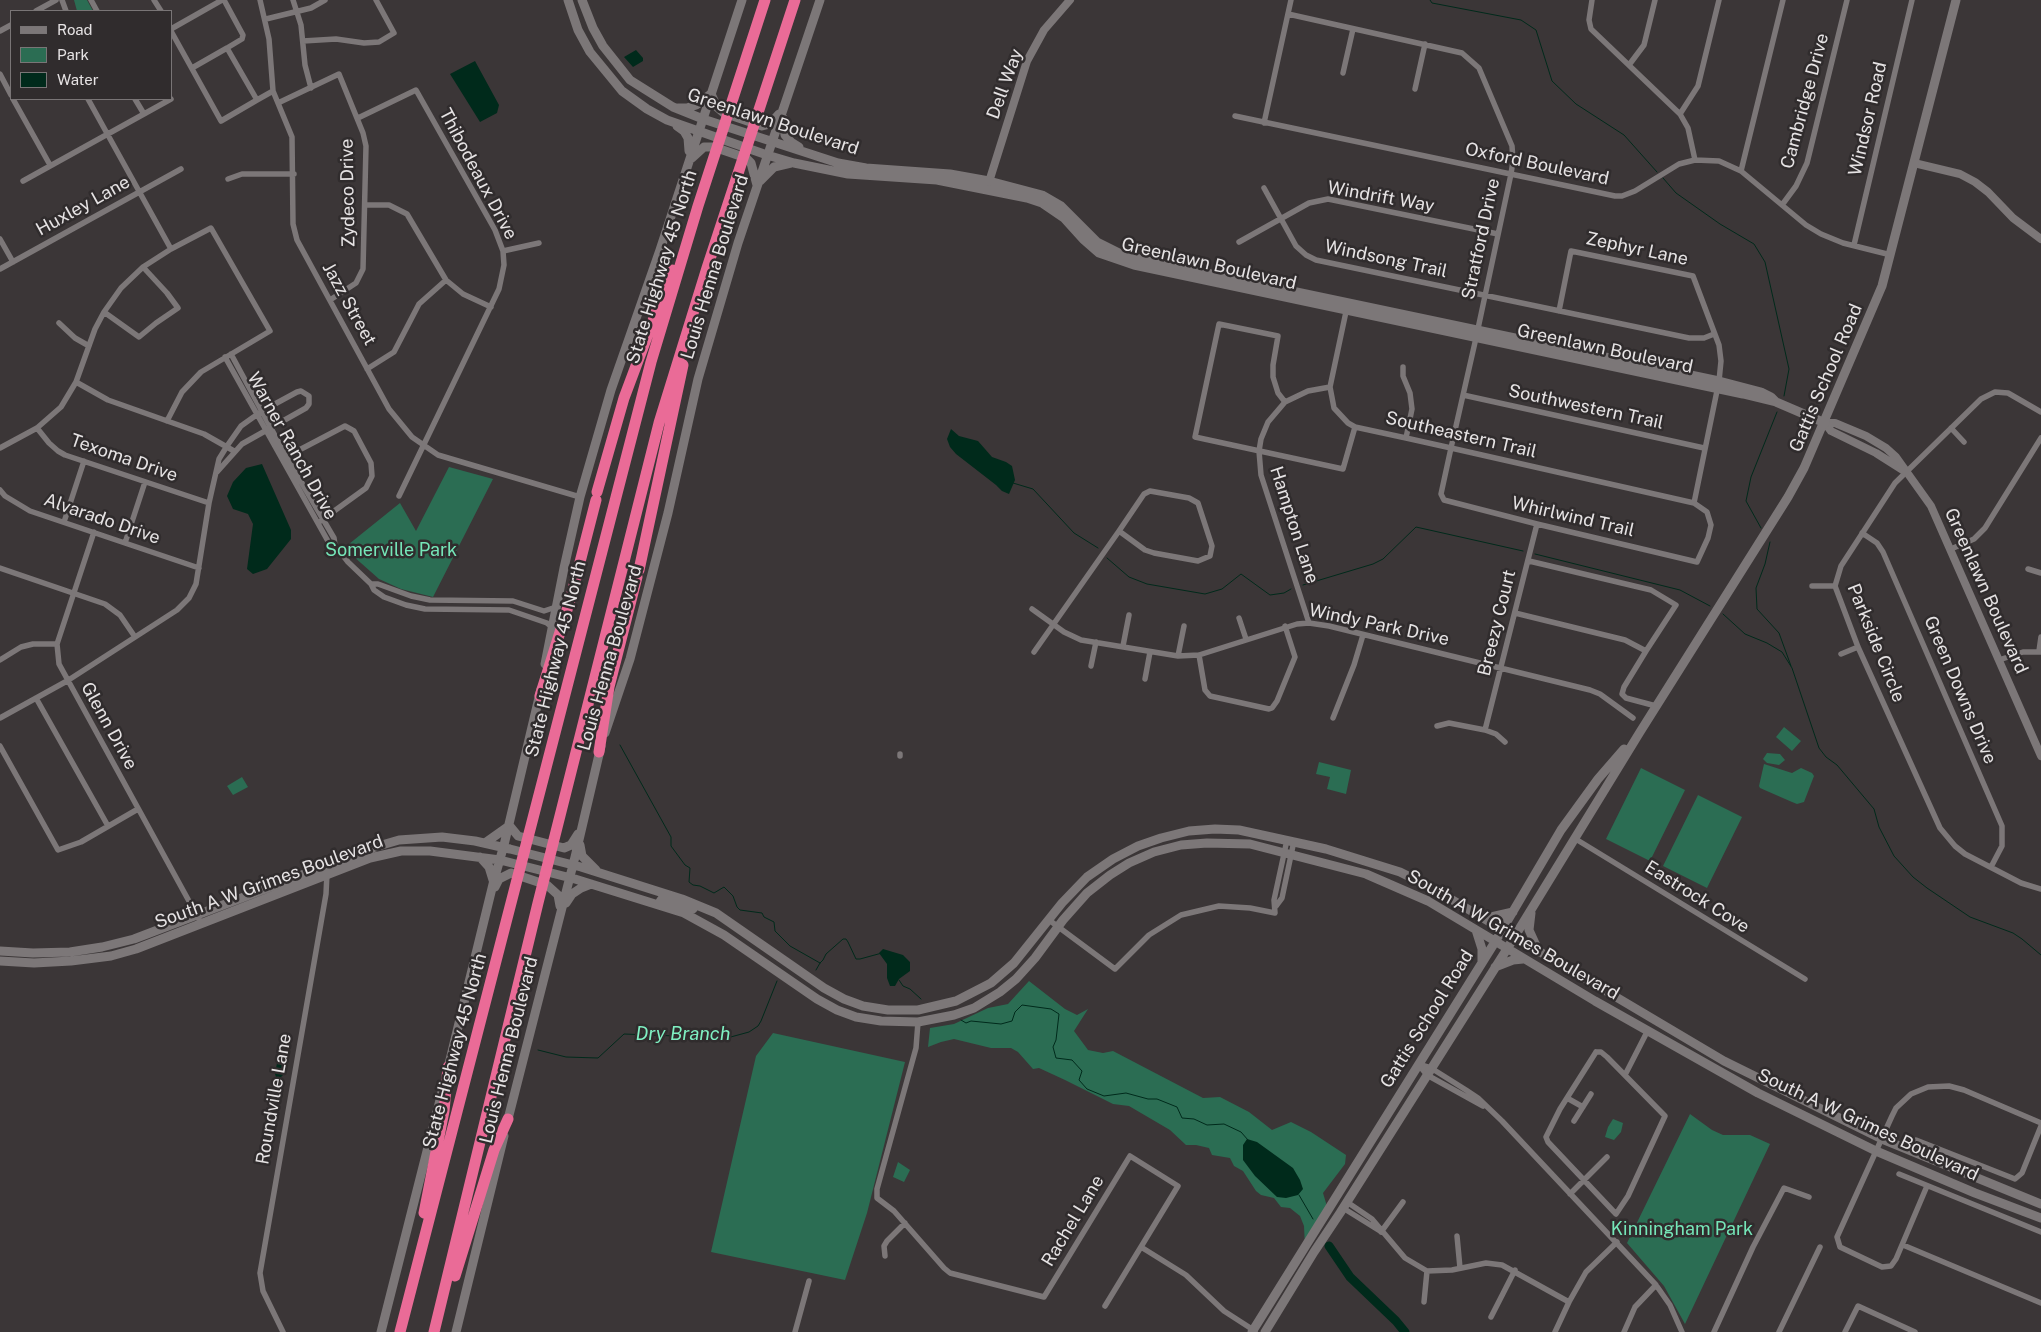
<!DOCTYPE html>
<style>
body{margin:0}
#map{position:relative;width:2041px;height:1332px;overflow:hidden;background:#3b3637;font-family:"Public Sans",sans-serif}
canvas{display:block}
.legend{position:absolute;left:10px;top:10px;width:162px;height:90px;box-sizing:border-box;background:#302c2d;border:1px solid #797576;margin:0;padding:6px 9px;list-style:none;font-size:15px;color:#e6e3e4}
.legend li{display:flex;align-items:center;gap:10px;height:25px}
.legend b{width:25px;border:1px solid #797576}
</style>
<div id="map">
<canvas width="2041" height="1332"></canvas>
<ul class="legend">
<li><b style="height:6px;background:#7c7778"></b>Road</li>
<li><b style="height:14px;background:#2b6d53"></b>Park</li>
<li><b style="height:14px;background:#002a1b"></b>Water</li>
</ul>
</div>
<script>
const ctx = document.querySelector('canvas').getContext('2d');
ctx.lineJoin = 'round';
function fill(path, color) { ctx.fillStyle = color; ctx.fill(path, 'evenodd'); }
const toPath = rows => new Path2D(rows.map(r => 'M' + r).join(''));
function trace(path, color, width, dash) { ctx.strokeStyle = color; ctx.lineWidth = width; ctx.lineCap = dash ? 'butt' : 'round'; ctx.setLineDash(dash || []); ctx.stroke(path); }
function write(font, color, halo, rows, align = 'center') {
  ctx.font = font + ' "Public Sans",sans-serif'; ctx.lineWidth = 5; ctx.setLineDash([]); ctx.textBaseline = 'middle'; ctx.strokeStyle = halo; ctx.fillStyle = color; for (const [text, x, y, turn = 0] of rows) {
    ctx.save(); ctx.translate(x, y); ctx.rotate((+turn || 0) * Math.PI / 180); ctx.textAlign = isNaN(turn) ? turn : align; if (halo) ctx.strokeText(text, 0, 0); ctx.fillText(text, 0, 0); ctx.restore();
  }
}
fill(toPath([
 [74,0,87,0,93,11,77,11],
 [449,467,493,479,433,597,401,589,379,579,344,548,400,503,416,531],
 [1784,727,1801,741,1792,751,1776,737],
 [1767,753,1780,754,1785,760,1779,765,1767,763,1763,759],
 [1319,762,1351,770,1346,794,1327,789,1330,777,1316,774],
 [1764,764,1792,773,1801,768,1812,773,1814,776,1804,802,1797,804,1792,802,1760,788,1759,786],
 [1641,768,1685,790,1650,861,1606,839],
 [242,777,248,787,233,795,227,786],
 [1698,795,1742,817,1707,888,1663,866],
 [1029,981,1065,1009,1077,1015,1088,1009,1074,1031,1088,1050,1103,1053,1113,1051,1203,1098,1220,1097,1249,1112,1272,1130,1291,1122,1311,1132,1346,1155,1345,1164,1323,1193,1326,1203,1327,1214,1305,1247,1304,1226,1300,1216,1290,1208,1281,1207,1274,1198,1261,1195,1256,1191,1243,1171,1234,1166,1230,1158,1212,1155,1209,1148,1196,1145,1186,1145,1170,1130,1129,1106,1113,1104,1065,1080,1039,1068,1033,1069,1018,1052,1011,1048,991,1048,954,1039,941,1042,928,1047,930,1028,954,1024,988,1008,1008,1004],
 [773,1033,905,1062,867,1213,845,1280,711,1252,756,1056],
 [1690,1114,1712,1130,1723,1135,1750,1135,1770,1144,1685,1324,1664,1286,1627,1243],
 [1613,1119,1623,1123,1621,1132,1614,1140,1605,1137,1608,1127],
 [898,1162,910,1170,904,1182,893,1177]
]), '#2b6d53');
fill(toPath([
 [636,50,643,58,643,61,633,67,624,57],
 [475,61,499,105,497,113,480,122,450,74],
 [951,429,959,436,978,441,992,457,1006,462,1012,466,1015,480,1009,494,1002,491,996,485,956,454,950,447,947,439],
 [262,464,291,530,291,539,267,569,253,574,247,569,253,524,248,514,233,509,227,496,233,482,246,468],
 [883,949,903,955,910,962,910,971,899,979,895,986,890,986,887,978,887,964,879,953],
 [285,1035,290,1040,284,1074,279,1079,276,1077,275,1074,281,1041],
 [1247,1139,1257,1142,1293,1168,1300,1180,1303,1189,1298,1195,1286,1198,1277,1197,1255,1176,1243,1160,1243,1145]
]), '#002a1b');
trace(toPath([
 [1430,0,1432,3,1521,20,1536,30,1552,81,1576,104,1624,135,1657,172],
 [1663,178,1676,193,1720,224,1754,244,1765,262,1789,369,1784,396],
 [1013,483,1033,489,1074,533,1098,548],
 [1761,528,1746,501,1751,477,1777,412],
 [1770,542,1765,564,1756,588,1757,609,1779,633,1791,666],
 [1535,554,1680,590,1710,606],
 [1107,558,1129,577,1147,584,1205,594,1222,589,1241,574,1270,595,1284,593,1291,589],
 [1303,585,1373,564,1383,559,1416,527,1523,551],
 [1723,614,1745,634,1767,643,1782,652,1792,668,1819,748,1826,757,1837,765,1874,809,1879,827,1894,856,1913,877,1927,888,1970,917,2013,933,2022,939,2041,955],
 [620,745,671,837,671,846,685,865,690,868,689,882,693,885,700,886,714,893,724,887,733,896,737,907,740,910,762,913,764,917,774,922,775,931,790,946,820,963],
 [816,970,820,963,823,960,826,954,843,939,846,939,848,942,856,959,860,959,882,953],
 [899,980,903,986,910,989,921,999],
 [961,1020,966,1023,971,1021,1001,1024,1012,1021,1015,1012,1022,1005,1051,1009,1059,1014,1056,1040,1053,1047,1056,1058,1072,1060,1082,1071,1079,1080,1087,1089,1104,1096,1126,1093,1148,1099,1157,1099,1177,1107,1182,1118,1194,1119,1207,1125,1224,1124,1241,1132,1248,1140],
 [538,1050,566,1057,598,1058,624,1034,727,1038,749,1032,758,1026,761,1021,777,981],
 [1299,1195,1313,1219]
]), '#002a1b', 1);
trace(toPath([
 [1329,1246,1350,1277,1396,1321,1405,1332]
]), '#002a1b', 9);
trace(toPath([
 [62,0,66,11],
 [91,0,97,11],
 [154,0,161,11],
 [260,0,269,39,273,91,292,137,293,224,297,240,389,409,412,437,438,455,580,497],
 [293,0,301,25,305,65,311,88],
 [1592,0,1589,20,1591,29,1680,114,1688,128,1695,160],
 [36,11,56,0],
 [1288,14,1462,53,1479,68,1512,146,1513,161,1511,174,1476,338,1451,448,1441,494,1444,500,1537,524,1697,562,1708,538,1711,525,1707,512,1694,503,1451,448,1406,438,1355,427,1348,423,1334,408,1330,387,1347,307],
 [266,19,311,8,325,0],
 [171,29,222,0],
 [0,31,11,25],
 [171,31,221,121,257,100,227,48,242,39,243,35,224,0],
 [303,41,336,39,364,43,379,42,394,33,376,0],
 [1629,65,1644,45,1655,0],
 [192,68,227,48],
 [1343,73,1353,29],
 [0,74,11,95],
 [1415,89,1425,44],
 [13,99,50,165],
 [88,99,171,249],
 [135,99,144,114],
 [257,100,273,91],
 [278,103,339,74,363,133,366,146,363,269,356,283,330,300],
 [1680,114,1698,86,1719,0],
 [1235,116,1615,196,1622,196,1635,191,1679,164,1695,160,1719,161,1741,171,1806,225,1821,234,1843,243,1891,255],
 [358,118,416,90,495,230,503,251,504,265,499,289,399,496],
 [1264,123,1291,0],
 [1741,171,1783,0],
 [228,179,242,174,294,174],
 [23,181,171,99],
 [1264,188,1296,246,1306,255,1316,260,1689,338,1704,338,1714,334],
 [365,205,389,205,407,214,446,280,463,294,491,307],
 [1782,205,1796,186,1807,163,1847,0],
 [0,239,13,262],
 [1239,242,1309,203,1328,199,1498,234],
 [1854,245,1912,0],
 [503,251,539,243],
 [0,269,181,169],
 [1559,311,1571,251,1693,276,1719,345,1721,361,1719,381,1694,503],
 [104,312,139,337,156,323,178,308,167,293,143,267],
 [59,323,75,338,89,346],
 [231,354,286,456,334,538,335,545],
 [225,357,329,543,335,545,348,562,371,584,374,590,384,597,406,605,425,609,509,610,547,623,552,627],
 [1403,367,1403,376,1410,393,1412,409,1406,438],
 [367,369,394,352,419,304,446,280],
 [76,382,108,400,204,434,234,451],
 [1463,395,1704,448],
 [1285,402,1278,393,1273,377,1273,365,1278,336,1219,324,1195,437,1343,469,1355,427],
 [2041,412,2008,393,1995,392,1981,399,1895,483,1841,566,1835,586,1858,647,1940,828,1955,846,1965,854,2021,883,2041,889],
 [37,428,49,443,58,451,65,455,209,503],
 [1951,428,1964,442],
 [0,448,37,428,61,407,76,382,95,329,104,312,121,288,143,267,171,249,211,228,270,331,201,372,182,392,167,421],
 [284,458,345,426,354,431,371,463,372,476,366,488,319,522],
 [0,490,5,496,30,511,199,568],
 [1150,491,1189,498,1198,503,1212,546,1210,556,1198,561,1154,553,1145,550,1119,531,1144,494,1150,491],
 [64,522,84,461],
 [94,532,57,644,59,664,201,923],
 [1862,533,1877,543,1883,552,2002,826,2002,846,1991,867],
 [125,543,145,482],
 [1951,549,1974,539,1985,528,2041,438],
 [1529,561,1651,590,1676,605,1646,651,1624,687,1622,694,1626,698,1656,706],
 [0,568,105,604,120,615,135,637],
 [2028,569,2041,573],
 [371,584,378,584,411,596,430,600,513,601,544,611,556,607],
 [1812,586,1835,586],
 [1032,609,1064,632,1081,640,1178,656,1199,655,1297,624,1309,623,1329,626,1590,690,1600,694,1633,718],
 [1515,613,1625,640,1646,651],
 [1239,618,1246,639],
 [1309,623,1261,475,1259,451,1261,439,1268,422,1285,402,1308,391,1330,387],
 [1123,646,1129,615],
 [2039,651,2041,637],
 [1034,652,1119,531],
 [1841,654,1858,647],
 [1199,655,1205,690,1210,696,1269,709,1272,708,1277,701,1295,657,1285,626],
 [1178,656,1184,626],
 [0,660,21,647,33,644,57,644],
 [1999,660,2023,652,2041,652],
 [1091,666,1096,642],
 [1145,679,1150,652],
 [36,698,108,826],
 [0,718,67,681,177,610,189,598,196,584,209,503,219,459,227,446,241,426,262,411,297,392,301,391,309,396,309,404,306,408,242,444,217,472],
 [1333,718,1354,665,1363,635],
 [1437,726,1449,723,1485,730,1496,734,1505,742],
 [1485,730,1537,524],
 [0,746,58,850,81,842,138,809],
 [900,756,900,754],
 [1574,838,1805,979],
 [1276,906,1282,898,1294,841],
 [1049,920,1115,969,1149,935,1181,915,1219,906,1250,908,1275,913,1274,900,1287,840],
 [918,1022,916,1048,877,1189,877,1198,894,1211,944,1268,950,1273,1044,1297,1130,1156,1178,1186,1105,1306],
 [1596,1052,1601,1052,1607,1057,1665,1116,1628,1196,1616,1214,1548,1142,1546,1137,1560,1109,1596,1052],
 [1418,1064,1431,1068,1466,1090,1478,1098,1502,1121,1656,1285,1670,1305,1682,1332],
 [1418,1064,1427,1075,1483,1106],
 [1625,1075,1647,1032],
 [1567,1098,1583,1107],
 [1574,1121,1591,1094],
 [1916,1140,2015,1179,2022,1173,2041,1126],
 [1899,1174,2041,1232],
 [1927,1186,1896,1259,1891,1266,1882,1267,1840,1247,1837,1237,1892,1116,1896,1108,1911,1094,1928,1087,1949,1086,1964,1090,2041,1123],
 [1570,1194,1607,1157],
 [1347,1202,1372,1219,1405,1258,1427,1271,1452,1270,1486,1263,1502,1265,1569,1302],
 [1343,1208,1380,1231],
 [1381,1232,1403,1202],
 [1457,1236,1460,1268],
 [1903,1245,2041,1303],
 [1141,1247,1186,1275,1224,1311,1255,1331],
 [885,1256,884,1246,887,1241,905,1223],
 [1424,1302,1427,1271],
 [1491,1317,1515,1270],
 [283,1332,263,1291,260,1273,326,894,327,873],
 [795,1332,809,1281],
 [1555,1332,1569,1302,1586,1272,1617,1242],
 [1624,1332,1635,1307,1656,1285],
 [1714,1332,1753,1247,1784,1188,1809,1197],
 [1779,1332,1820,1247],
 [1845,1332,1858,1306,1915,1332]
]), '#7c7778', 5.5);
trace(toPath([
 [1914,163,1960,174,1975,182,1988,192,2013,218,2041,239],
 [988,185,1027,61,1044,30,1070,0],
 [1825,423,1835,423,1866,436,1886,448,1896,457,1931,506,2041,756],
 [1825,423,1831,431,1876,453,1906,472]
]), '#7c7778', 8);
trace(toPath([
 [568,0,578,30,590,52,622,91,647,109,667,120,767,155,794,163,848,174,937,180,1027,198,1042,203,1064,218,1083,239,1099,253,1134,265,1743,394,1776,402,1825,423],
 [582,0,593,28,603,46,630,80,673,107,703,119,838,163,866,168,950,174,989,181,1042,195,1061,206,1097,242,1121,254,1135,258,1719,381,1761,392,1771,397,1776,402],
 [711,94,717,107,724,113,762,126,770,124,779,114],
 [678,108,687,108,696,105,711,94],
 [783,118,785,135,791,142,799,147],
 [677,126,684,131,688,138,689,151],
 [692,158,704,147,714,147,746,158,751,163,757,185],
 [760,181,774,167,791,163],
 [545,664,564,568,580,497,611,390,660,250,742,0],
 [605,733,630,659,668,513,698,379,738,243,820,0],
 [509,825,518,836,564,848,571,845,578,834],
 [485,843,509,826],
 [580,845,582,856,596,870],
 [480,857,489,867,493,880],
 [495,887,499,879,511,873,547,885,558,895,560,906],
 [566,903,572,894,581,888,591,884],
 [658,905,661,900,666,899,693,909],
 [1531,913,1529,930,1539,952],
 [1481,916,1491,917,1513,912],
 [1476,930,1482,949,1482,961],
 [0,951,33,953,70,952,102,947,134,939,375,847,399,840,442,837,475,841,510,849,581,867,682,899,716,913,824,988,844,999,863,1006,888,1010,918,1010,956,1001,991,983,1014,963,1062,903,1087,877,1113,859,1138,846,1161,838,1189,831,1215,829,1239,830,1326,849,1400,872,1434,889,1724,1061,1882,1139,2041,1204],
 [0,961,34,963,71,961,111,956,136,949,370,858,401,851,430,851,500,860,575,879,684,913,724,935,817,999,837,1010,856,1017,881,1021,918,1022,954,1015,974,1008,1000,992,1016,979,1035,958,1063,920,1087,893,1110,875,1129,863,1154,852,1181,845,1207,843,1250,844,1366,874,1428,901,1595,1001,1758,1093,1876,1151,1975,1193,2041,1218],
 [1495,967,1513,960,1523,959],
 [447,1072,494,880,504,845,541,689],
 [507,1123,575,857,601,746],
 [381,1332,442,1092],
 [456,1332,504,1136],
 [1252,1332,1495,942,1561,830,1598,779,1624,749],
 [1265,1332,1314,1252,1340,1213,1507,949,1640,732,1788,497,1804,468,1882,286,1956,0]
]), '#7c7778', 9);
trace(toPath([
 [597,492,624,398,672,270],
 [639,570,683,365],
 [540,696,571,597,596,500],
 [599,752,609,687,637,577],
 [424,1213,444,1111,448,1067],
 [455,1276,494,1150,508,1119],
 [400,1332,651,362,698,206,765,0],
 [434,1332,538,903,659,423,707,268,795,0]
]), '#ea6b97', 11);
write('18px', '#e6e3e4', '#302c2d', [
 ["Dell Way",1005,84,-70],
 ["Cambridge Drive",1805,101,-75],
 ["Windsor Road",1868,119,-77],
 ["Greenlawn Boulevard",773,122,18],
 ["Oxford Boulevard",1537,164,12],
 ["Thibodeaux Drive",478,174,62],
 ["Zydeco Drive",348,193,-91],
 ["Windrift Way",1381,197,10],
 ["Huxley Lane",83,206,-29],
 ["Stratford Drive",1481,239,-78],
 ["Zephyr Lane",1637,249,12],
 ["Windsong Trail",1386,259,12],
 ["Greenlawn Boulevard",1209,264,13],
 ["State Highway 45 North",662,267,-73],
 ["Louis Henna Boulevard",715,267,-73],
 ["Jazz Street",349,304,61],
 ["Greenlawn Boulevard",1605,349,12],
 ["Gattis School Road",1826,378,-67],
 ["Southwestern Trail",1586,407,12],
 ["Southeastern Trail",1461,435,13],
 ["Warner Ranch Drive",292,446,61],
 ["Texoma Drive",124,458,19],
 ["Whirlwind Trail",1573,517,13],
 ["Alvarado Drive",102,519,19],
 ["Hampton Lane",1294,525,72],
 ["Greenlawn Boulevard",1986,591,66],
 ["Breezy Court",1497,623,-76],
 ["Windy Park Drive",1379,625,12],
 ["Parkside Circle",1876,643,68],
 ["Louis Henna Boulevard",610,658,-74],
 ["State Highway 45 North",556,659,-76],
 ["Green Downs Drive",1960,690,67],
 ["Glenn Drive",109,726,61],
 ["South A W Grimes Boulevard",269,882,-20],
 ["Eastrock Cove",1697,897,32],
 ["South A W Grimes Boulevard",1513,935,30],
 ["Gattis School Road",1427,1019,-58],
 ["Louis Henna Boulevard",509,1050,-76],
 ["State Highway 45 North",455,1051,-75],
 ["Roundville Lane",274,1099,-80],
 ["South A W Grimes Boulevard",1868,1125,25],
 ["Rachel Lane",1073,1221,-59]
]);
write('18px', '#75e6b8', '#302c2d', [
 ["Somerville Park",391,550],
 ["Kinningham Park",1682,1229]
]);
write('italic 19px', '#7ff0c2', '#302c2d', [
 ["Dry Branch",683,1034]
]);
</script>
